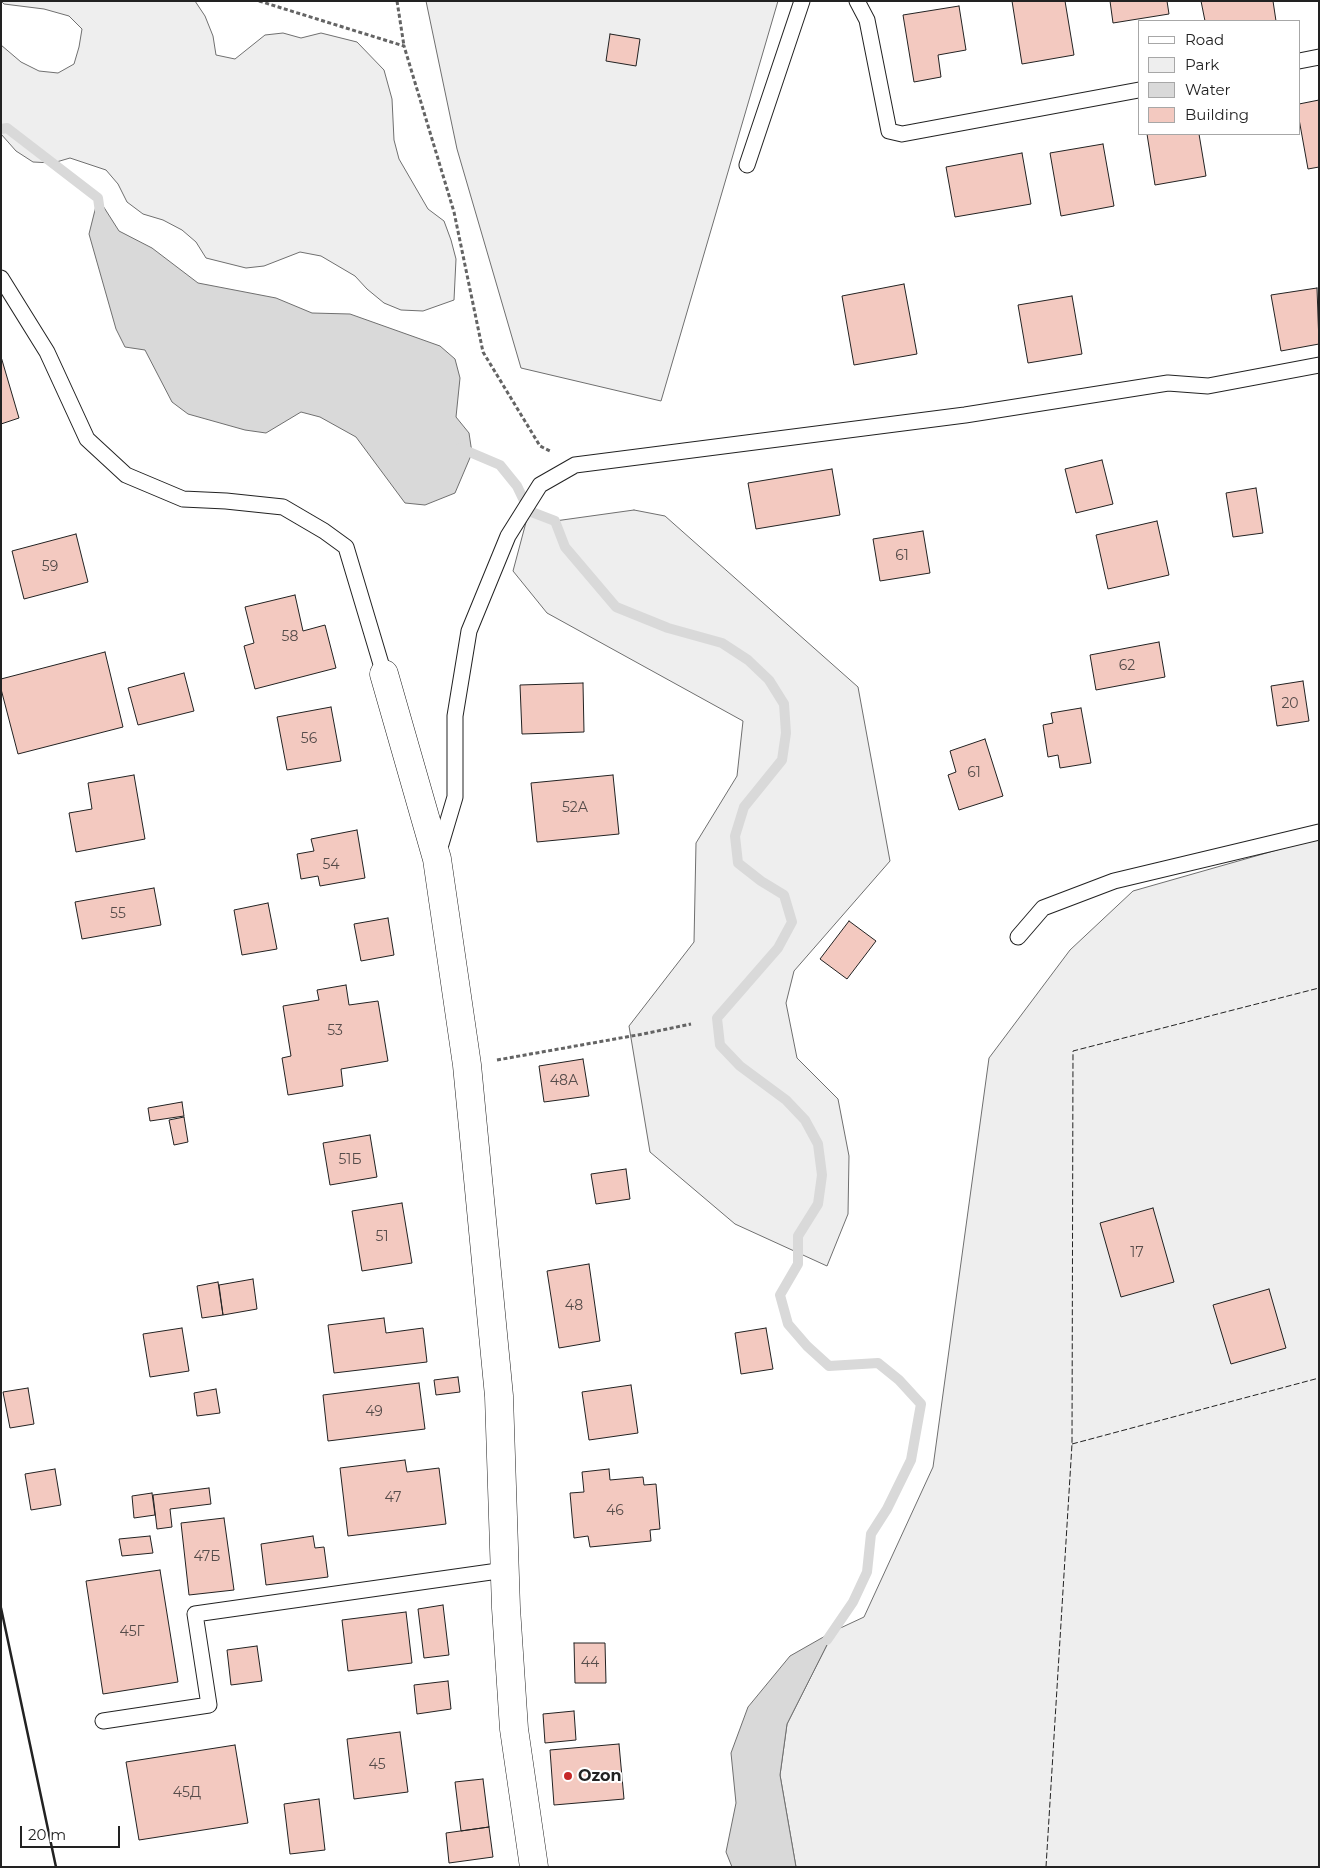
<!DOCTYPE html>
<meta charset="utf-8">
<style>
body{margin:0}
#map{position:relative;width:1320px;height:1868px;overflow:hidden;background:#fff;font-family:Montserrat,sans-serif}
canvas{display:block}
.frame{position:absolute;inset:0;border:2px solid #222;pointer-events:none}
.legend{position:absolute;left:1138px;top:20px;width:162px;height:115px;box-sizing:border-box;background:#fff;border:1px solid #a7a7a7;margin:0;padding:6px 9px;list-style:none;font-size:15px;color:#222}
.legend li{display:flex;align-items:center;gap:10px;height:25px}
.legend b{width:25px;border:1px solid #a7a7a7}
.scale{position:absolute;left:20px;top:1826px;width:100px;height:22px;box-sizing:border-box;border:2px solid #222;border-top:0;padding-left:6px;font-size:15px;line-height:18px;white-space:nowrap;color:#222;-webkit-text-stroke:4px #fff;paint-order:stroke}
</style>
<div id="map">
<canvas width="1320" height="1868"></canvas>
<div class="frame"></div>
<ul class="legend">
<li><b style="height:6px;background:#fff"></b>Road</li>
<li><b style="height:14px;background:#eee"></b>Park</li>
<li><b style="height:14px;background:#d9d9d9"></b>Water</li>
<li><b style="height:14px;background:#f3c9c0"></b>Building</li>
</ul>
<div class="scale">20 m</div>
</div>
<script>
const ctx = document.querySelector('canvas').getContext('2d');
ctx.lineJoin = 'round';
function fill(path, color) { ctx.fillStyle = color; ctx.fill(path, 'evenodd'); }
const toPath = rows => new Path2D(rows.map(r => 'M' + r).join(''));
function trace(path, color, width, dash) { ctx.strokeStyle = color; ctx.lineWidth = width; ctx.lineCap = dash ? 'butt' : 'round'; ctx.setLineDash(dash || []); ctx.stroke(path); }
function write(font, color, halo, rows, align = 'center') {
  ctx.font = font + ' Montserrat,sans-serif'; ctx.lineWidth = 4; ctx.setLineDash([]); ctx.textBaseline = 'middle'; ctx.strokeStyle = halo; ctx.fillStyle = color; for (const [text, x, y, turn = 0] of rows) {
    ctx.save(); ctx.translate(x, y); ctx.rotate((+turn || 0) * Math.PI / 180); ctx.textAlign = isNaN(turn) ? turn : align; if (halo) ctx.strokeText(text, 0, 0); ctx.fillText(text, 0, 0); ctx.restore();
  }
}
const green = toPath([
 [1,1,195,1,205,16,213,36,216,55,235,59,265,35,283,33,301,38,321,33,357,42,384,70,392,99,394,140,399,159,428,209,444,221,451,240,456,259,454,300,423,311,401,310,384,303,367,289,355,276,321,256,300,252,264,266,246,268,206,258,196,242,182,230,163,220,143,214,127,202,118,184,106,170,70,158,53,163,33,162,16,151,1,134,1,45,21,62,39,71,58,73,74,64,79,47,82,29,69,16,44,9,4,4,1,1],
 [426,1,778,1,661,401,521,368,457,149,426,1],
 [634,510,665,516,858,687,890,861,794,971,786,1003,797,1058,838,1099,849,1156,848,1214,827,1266,735,1224,650,1152,629,1026,694,942,696,843,737,776,743,721,547,613,513,571,529,511,555,521,634,510],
 [1319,838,1319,1867,796,1867,780,1775,787,1724,834,1631,864,1617,933,1467,989,1058,1070,950,1133,891,1319,838]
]);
fill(green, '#eee');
trace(green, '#6f6f6f', 1);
const water = toPath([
 [98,198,119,231,152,248,198,283,276,298,312,313,350,314,440,346,455,359,460,378,456,417,469,433,472,453,455,493,425,505,405,503,356,437,320,417,301,412,266,433,245,430,188,414,172,402,145,350,125,347,116,329,89,234,98,198],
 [834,1631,787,1724,780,1775,796,1867,732,1867,726,1852,736,1803,731,1753,748,1707,790,1656,834,1631]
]);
fill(water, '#d9d9d9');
trace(water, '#6f6f6f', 1);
trace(toPath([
 [1,129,7,128,98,198,100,212],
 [460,448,500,465,517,486,529,511,555,521,565,547,616,607,668,628,722,643,748,660,769,680,784,704,786,733,782,760,744,807,735,836,738,863,761,881,784,895,792,922,778,948,717,1018,720,1045,740,1066,786,1100,805,1120,818,1144,822,1175,818,1204,798,1236,798,1264,780,1295,788,1324,807,1346,829,1366,878,1363,899,1380,921,1404,911,1460,887,1509,871,1534,867,1572,853,1602,827,1640]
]), '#d9d9d9', 10);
const building = toPath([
 [1012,1,1065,1,1074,55,1022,64,1012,1],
 [1110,1,1167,1,1169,14,1113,23,1110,1],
 [1201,1,1273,1,1276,21,1205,21,1201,1],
 [959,6,966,50,938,55,941,77,914,82,903,15,959,6],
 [610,34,640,39,636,66,606,61,610,34],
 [1319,100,1319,167,1308,169,1299,119,1299,104,1319,100],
 [1147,134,1199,134,1206,176,1155,185,1147,134],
 [1103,144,1114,206,1061,216,1050,153,1103,144],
 [1022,153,1031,204,955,217,946,167,1022,153],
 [904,284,917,354,854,365,842,296,904,284],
 [1317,288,1319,344,1281,351,1271,295,1317,288],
 [1072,296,1082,354,1028,363,1018,305,1072,296],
 [2,360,19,418,1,424,1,361,2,360],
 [1102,460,1113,504,1076,513,1065,469,1102,460],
 [832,469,840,515,756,529,748,483,832,469],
 [1256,488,1263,533,1233,537,1226,493,1256,488],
 [1157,521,1169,575,1108,589,1096,535,1157,521],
 [923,531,930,573,880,581,873,539,923,531],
 [76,534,88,582,24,599,12,551,76,534],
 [295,595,303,631,325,625,336,668,255,689,244,646,254,643,245,607,295,595],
 [1159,642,1165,677,1096,690,1090,655,1159,642],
 [105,652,123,727,18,754,1,689,1,679,105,652],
 [184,673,194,711,138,725,128,688,184,673],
 [1303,681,1309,721,1277,726,1271,686,1303,681],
 [583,683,584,732,522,734,520,685,583,683],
 [331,707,341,761,287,770,277,717,331,707],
 [1081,708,1091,763,1060,768,1058,755,1048,757,1043,725,1053,723,1051,713,1081,708],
 [985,739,1003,796,959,810,948,775,956,772,950,751,985,739],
 [134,775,145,839,76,852,69,813,92,809,88,783,134,775],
 [613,775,619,834,537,842,531,783,613,775],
 [357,830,365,878,320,886,318,876,301,879,297,854,314,851,311,839,357,830],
 [154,888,161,925,82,939,75,902,154,888],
 [268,903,277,949,242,955,234,910,268,903],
 [388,918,394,955,361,961,354,924,388,918],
 [849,921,876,941,847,979,820,959,849,921],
 [346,985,349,1005,378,1001,388,1061,341,1069,343,1086,288,1095,282,1058,291,1056,283,1006,319,1000,317,990,346,985],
 [583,1059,589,1096,544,1102,539,1066,583,1059],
 [182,1102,184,1116,150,1121,148,1108,182,1102],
 [184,1117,188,1142,174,1145,169,1120,184,1117],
 [370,1135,377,1177,330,1185,323,1143,370,1135],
 [626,1169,630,1199,596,1204,591,1174,626,1169],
 [402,1203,412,1263,362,1271,352,1211,402,1203],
 [1153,1208,1174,1282,1121,1297,1100,1223,1153,1208],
 [589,1264,600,1341,559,1348,547,1271,589,1264],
 [253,1279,257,1309,223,1315,219,1285,253,1279],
 [218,1282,223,1315,202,1318,197,1286,218,1282],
 [1269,1289,1286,1348,1231,1364,1213,1305,1269,1289],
 [384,1318,386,1333,423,1328,427,1362,334,1373,328,1325,384,1318],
 [182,1328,189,1371,150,1377,143,1334,182,1328],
 [766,1328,773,1369,741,1374,735,1333,766,1328],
 [458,1377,460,1392,436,1395,434,1380,458,1377],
 [419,1383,425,1429,328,1441,323,1395,419,1383],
 [631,1385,638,1433,589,1440,582,1392,631,1385],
 [28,1388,34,1424,10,1428,3,1392,28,1388],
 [216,1389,220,1413,197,1416,194,1393,216,1389],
 [405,1460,407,1472,439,1468,446,1524,348,1536,340,1468,405,1460],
 [55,1469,61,1505,31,1510,25,1474,55,1469],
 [609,1469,610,1480,643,1477,644,1485,656,1484,660,1529,650,1530,651,1541,590,1547,588,1536,574,1538,570,1493,584,1492,582,1472,609,1469],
 [209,1488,211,1504,170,1509,172,1527,157,1529,153,1495,209,1488],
 [152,1493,155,1515,134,1518,132,1496,152,1493],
 [224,1518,234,1590,189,1595,181,1523,224,1518],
 [150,1536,153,1553,122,1556,119,1539,150,1536],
 [313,1536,315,1548,324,1547,328,1577,266,1585,261,1544,313,1536],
 [160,1570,178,1682,103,1694,86,1581,160,1570],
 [443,1605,449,1655,424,1658,418,1609,443,1605],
 [406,1612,412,1663,348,1671,342,1620,406,1612],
 [574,1643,605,1643,606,1683,575,1683,574,1643],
 [257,1646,262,1681,231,1685,227,1650,257,1646],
 [448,1681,451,1709,417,1714,414,1685,448,1681],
 [574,1711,576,1740,545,1743,543,1714,574,1711],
 [400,1732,408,1792,354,1799,347,1739,400,1732],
 [619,1744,624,1799,554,1805,550,1750,619,1744],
 [235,1745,248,1823,139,1840,126,1762,235,1745],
 [483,1779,489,1827,461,1831,455,1782,483,1779],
 [319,1799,325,1850,290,1854,284,1804,319,1799],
 [489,1827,493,1857,449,1863,446,1833,489,1827]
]);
fill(building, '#f3c9c0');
trace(building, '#222', 1);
const lane = toPath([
 [857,1,867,20,889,131,902,134,1139,90],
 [1299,61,1319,57],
 [747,165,802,1],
 [1,278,47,352,87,439,126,475,183,499,226,501,283,507,324,531,346,547,384,674],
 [438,854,455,797,455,716,469,631,508,536,540,485,575,465,965,415,1168,383,1208,386,1319,365],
 [1018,937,1043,908,1114,881,1319,832],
 [103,1721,209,1705,195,1614,505,1570]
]);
const street = toPath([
 [384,674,437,859,467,1065,499,1396,506,1608,514,1729,534,1867]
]);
trace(lane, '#222', 17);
trace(street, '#222', 29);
trace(toPath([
 [259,1,404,46,454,212,483,352,540,446,550,451],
 [397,1,404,46],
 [497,1060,643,1034,691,1024]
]), '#646464', 3, [4, 2.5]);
trace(lane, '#fff', 15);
trace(street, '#fff', 28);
trace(toPath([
 [1072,1444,1319,1378],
 [1046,1867,1072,1444,1073,1051,1319,988]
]), '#222', 1, [6, 2.5]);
trace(toPath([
 [1,1608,56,1867]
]), '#222', 2.5);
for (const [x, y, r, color] of [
 [568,1776,5,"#c62828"]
]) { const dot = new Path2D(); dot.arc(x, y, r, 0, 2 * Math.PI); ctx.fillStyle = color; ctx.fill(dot); trace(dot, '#fff', 2); }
write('14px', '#564c4a', null, [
 ["61",902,556],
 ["59",50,567],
 ["58",290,637],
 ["62",1127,666],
 ["20",1290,704],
 ["56",309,739],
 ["61",974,773],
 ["52А",575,808],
 ["54",331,865],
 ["55",118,914],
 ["53",335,1031],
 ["48А",564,1081],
 ["51Б",350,1160],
 ["51",382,1237],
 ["17",1137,1253],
 ["48",574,1306],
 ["49",374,1412],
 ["47",393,1498],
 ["46",615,1511],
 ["47Б",207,1557],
 ["45Г",132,1632],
 ["44",590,1663],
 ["45",377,1765],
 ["45Д",187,1793]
]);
write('bold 16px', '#222', '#fff', [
 ["Ozon",578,1776]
], 'left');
</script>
